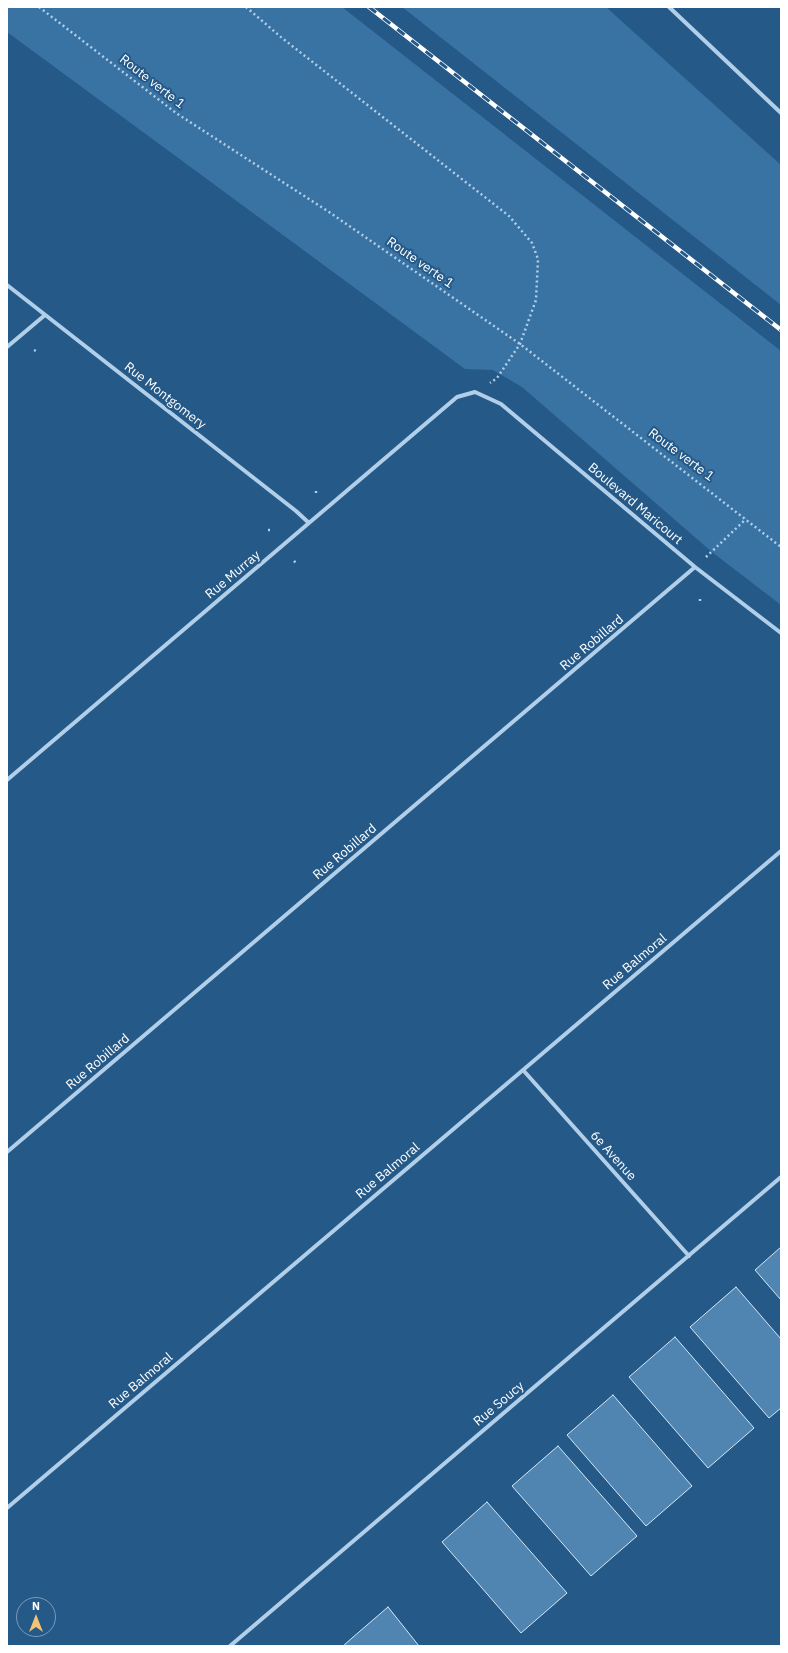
<!DOCTYPE html>
<style>
body{margin:0}
#map{position:relative;width:788px;height:1653px;overflow:hidden;background:#255988;font-family:"IBM Plex Sans",sans-serif}
canvas{display:block}
.frame{position:absolute;inset:0;border:8px solid #fff;pointer-events:none}
.north{position:absolute;left:16px;top:1597px;width:40px;height:40px;box-sizing:border-box;background:#255988;border:1px solid #7c9bb8;border-radius:50%;rotate:0deg;font-size:11px;font-weight:700;line-height:16px;text-align:center;color:#fff}
.north::after{content:'';display:block;margin:auto;width:14px;height:18px;background:#f3c375;clip-path:polygon(50% 0,100% 100%,50% 72%,0 100%)}
</style>
<div id="map">
<canvas width="788" height="1653"></canvas>
<div class="frame"></div>
<div class="north">N</div>
</div>
<script>
const ctx = document.querySelector('canvas').getContext('2d');
ctx.lineJoin = 'round';
function fill(path, color) { ctx.fillStyle = color; ctx.fill(path, 'evenodd'); }
const toPath = rows => new Path2D(rows.map(r => 'M' + r).join(''));
function trace(path, color, width, dash) { ctx.strokeStyle = color; ctx.lineWidth = width; ctx.lineCap = dash ? 'butt' : 'round'; ctx.setLineDash(dash || []); ctx.stroke(path); }
function write(font, color, halo, rows, align = 'center') {
  ctx.font = font + ' "IBM Plex Sans",sans-serif'; ctx.lineWidth = 4; ctx.setLineDash([]); ctx.textBaseline = 'middle'; ctx.strokeStyle = halo; ctx.fillStyle = color; for (const [text, x, y, turn = 0] of rows) {
    ctx.save(); ctx.translate(x, y); ctx.rotate((+turn || 0) * Math.PI / 180); ctx.textAlign = isNaN(turn) ? turn : align; if (halo) ctx.strokeText(text, 0, 0); ctx.fillText(text, 0, 0); ctx.restore();
  }
}
fill(toPath([
 [7,7,342,7,781,351,781,605,712,552,522,387,493,370,465,369,7,32],
 [402,7,606,7,781,165,781,305]
]), '#3973a4');
const building = toPath([
 [781,1247,781,1300,755,1270,781,1247],
 [736,1287,781,1339,781,1408,769,1418,690,1327,736,1287],
 [675,1337,754,1428,708,1468,629,1377,675,1337],
 [613,1395,692,1486,646,1526,567,1435,613,1395],
 [558,1446,637,1536,591,1576,512,1486,558,1446],
 [487,1502,567,1593,521,1633,442,1542,487,1502],
 [388,1607,419,1646,343,1646,352,1638,388,1607]
]);
fill(building, '#5185b1');
trace(building, '#d5e7f7', 1);
trace(toPath([
 [39,7,176,113,329,212,520,344,781,547],
 [246,7,282,38,509,216,532,243,538,259,536,300,520,344,497,378,490,383],
 [34,350,36,351],
 [316,491,316,494],
 [268,530,271,530],
 [706,557,746,519],
 [294,561,297,564],
 [700,599,700,601]
]), '#b1cfe9', 2.5, [2, 3]);
trace(toPath([
 [669,7,781,113],
 [7,285,296,511,309,523],
 [7,347,45,315],
 [7,780,457,397,475,392,501,404,695,567,781,633],
 [523,1070,689,1256],
 [7,1152,695,567],
 [7,1508,781,851],
 [230,1646,781,1177]
]), '#b1cfe9', 4);
const rail = toPath([
 [369,7,781,330]
]);
trace(rail, '#fff', 4.5);
trace(rail, '#255988', 3, [9]);
write('13px', '#fff', '#255988', [
 ["Route verte 1",152,82,38],
 ["Route verte 1",420,263,35],
 ["Rue Montgomery",165,396,38],
 ["Route verte 1",681,455,37],
 ["Boulevard Maricourt",635,504,40],
 ["Rue Murray",233,575,-40],
 ["Rue Robillard",592,643,-40],
 ["Rue Robillard",345,852,-40],
 ["Rue Balmoral",635,962,-40],
 ["Rue Robillard",98,1062,-40],
 ["6e Avenue",613,1156,48],
 ["Rue Balmoral",388,1171,-40],
 ["Rue Balmoral",141,1381,-40],
 ["Rue Soucy",499,1404,-40]
]);
</script>
